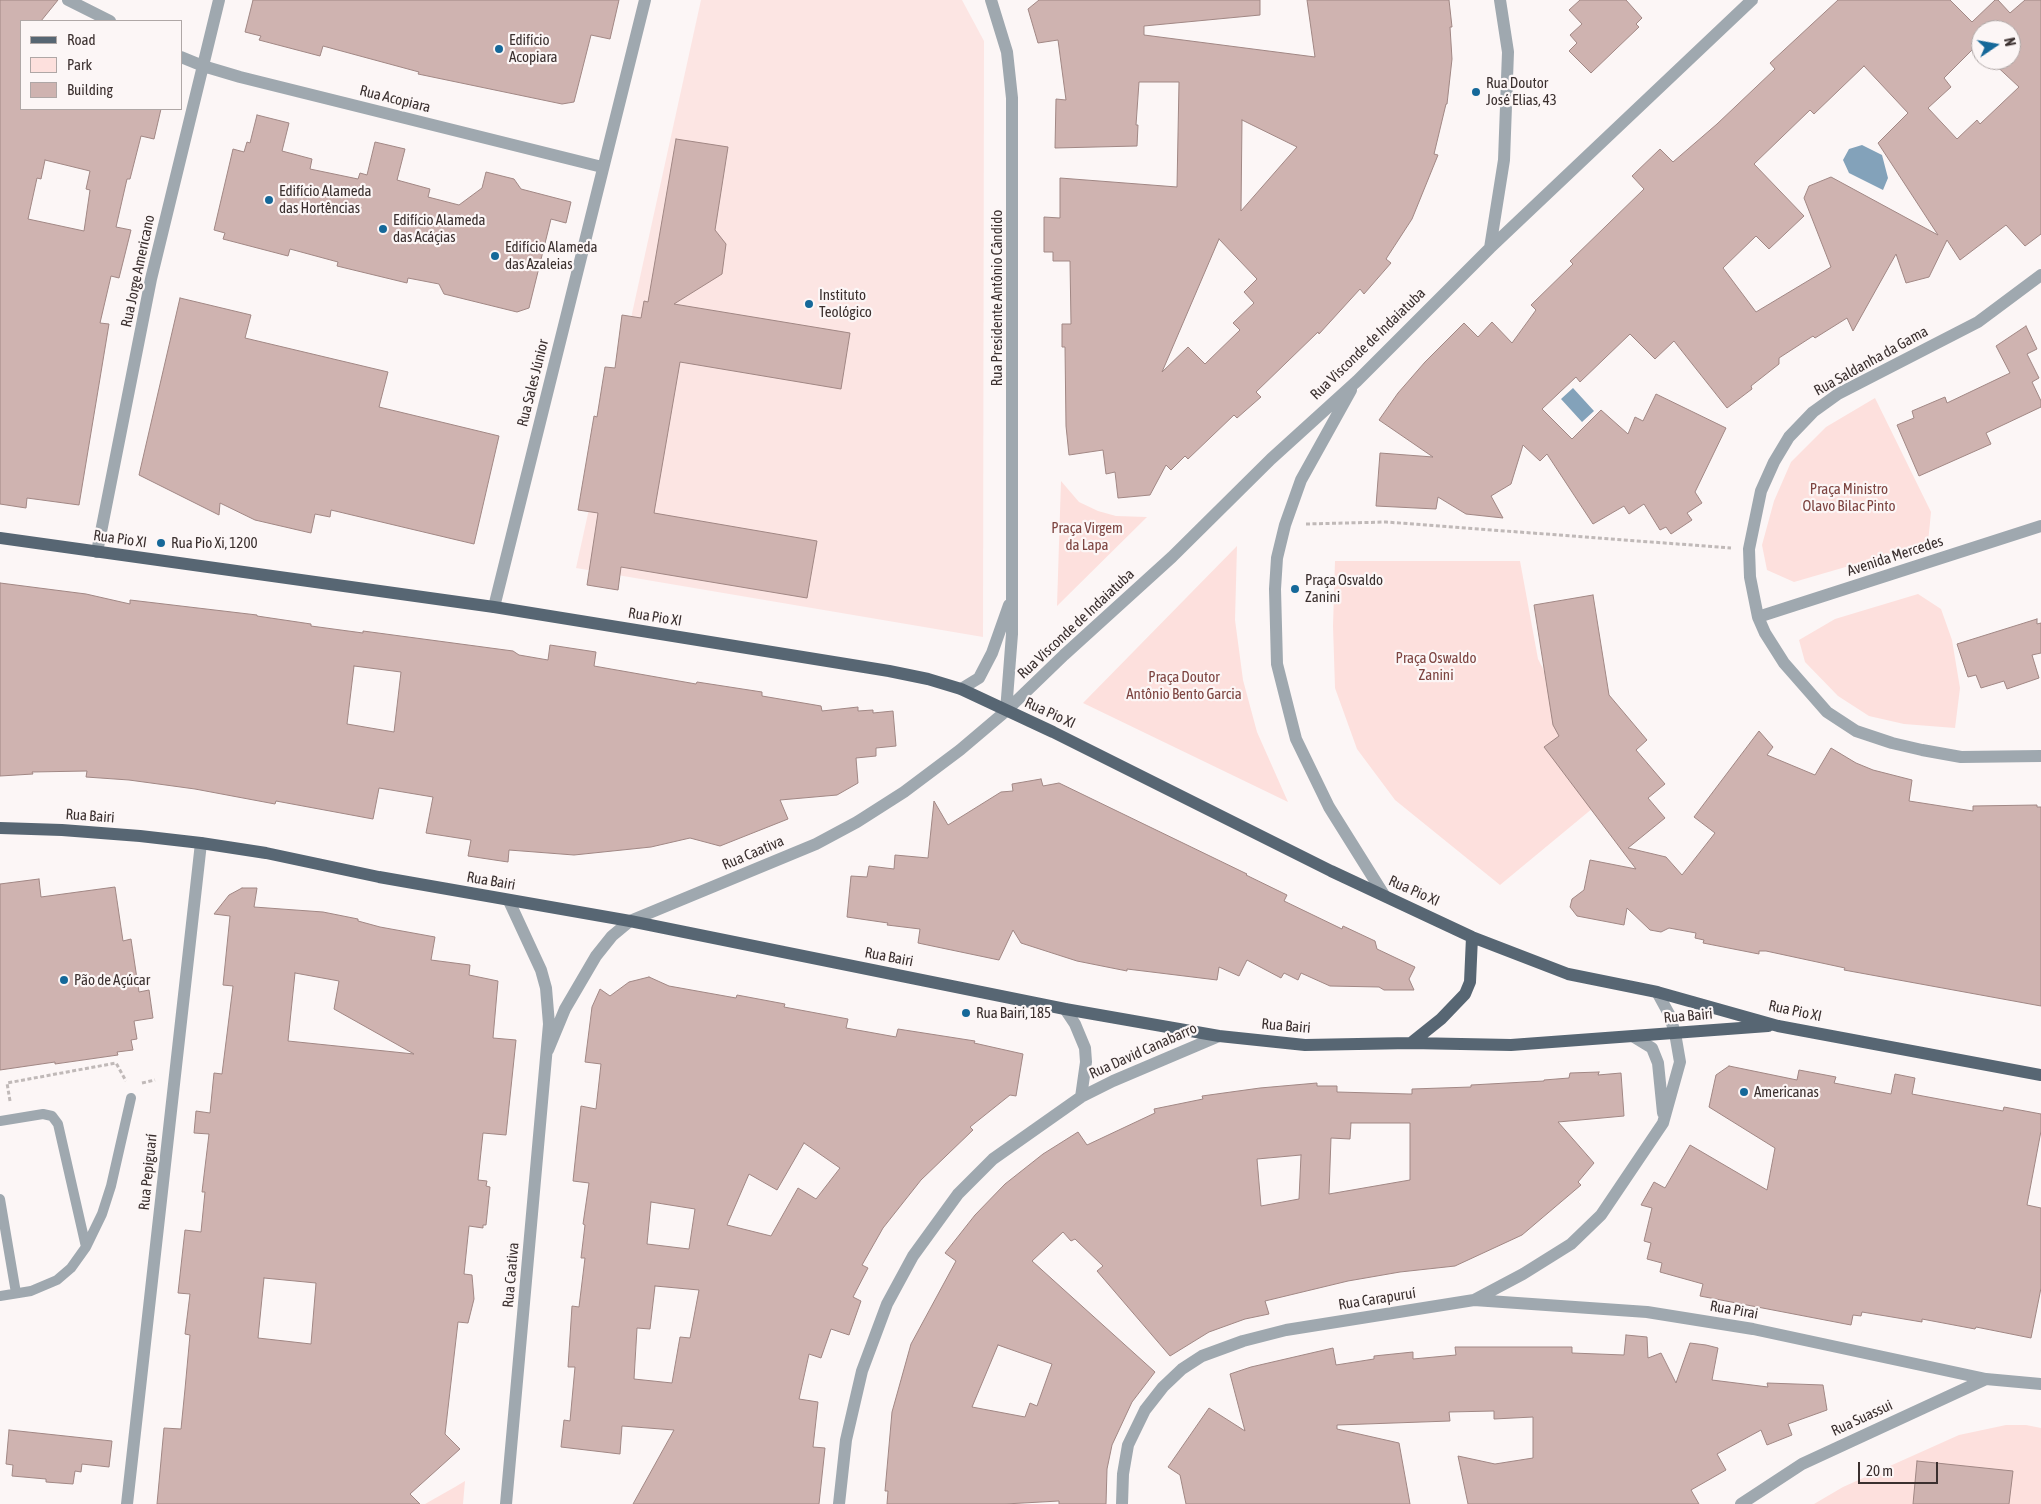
<!DOCTYPE html>
<meta charset="utf-8">
<style>
body{margin:0}
#map{position:relative;width:2041px;height:1504px;overflow:hidden;background:#fcf6f6;font-family:"Asap Condensed",sans-serif}
canvas{display:block}
.legend{position:absolute;left:20px;top:20px;width:162px;height:90px;box-sizing:border-box;background:#fcf6f6;border:1px solid #afa7a6;margin:0;padding:6px 9px;list-style:none;font-size:15px;color:#3b302f}
.legend li{display:flex;align-items:center;gap:10px;height:25px}
.legend b{width:25px;border:1px solid #afa7a6}
.north{position:absolute;left:1971px;top:20px;width:50px;height:50px;box-sizing:border-box;background:#fcf6f6;border:1px solid #afa7a6;border-radius:50%;rotate:78deg;font-size:14px;font-weight:700;line-height:20px;text-align:center;color:#3b302f}
.north::after{content:'';display:block;margin:auto;width:18px;height:22px;background:#156899;clip-path:polygon(50% 0,100% 100%,50% 72%,0 100%)}
.scale{position:absolute;left:1858px;top:1462px;width:80px;height:22px;box-sizing:border-box;border:2px solid #3b302f;border-top:0;padding-left:6px;font-size:15px;line-height:18px;white-space:nowrap;color:#3b302f;-webkit-text-stroke:4px #fcf6f6;paint-order:stroke}
</style>
<div id="map">
<canvas width="2041" height="1504"></canvas>
<ul class="legend">
<li><b style="height:6px;background:#576673"></b>Road</li>
<li><b style="height:14px;background:#fde0dd"></b>Park</li>
<li><b style="height:14px;background:#cfb3b0"></b>Building</li>
</ul>
<div class="north">N</div>
<div class="scale">20 m</div>
</div>
<script>
const ctx = document.querySelector('canvas').getContext('2d');
ctx.lineJoin = 'round';
function fill(path, color) { ctx.fillStyle = color; ctx.fill(path, 'evenodd'); }
const toPath = rows => new Path2D(rows.map(r => 'M' + r).join(''));
function trace(path, color, width, dash) { ctx.strokeStyle = color; ctx.lineWidth = width; ctx.lineCap = dash ? 'butt' : 'round'; ctx.setLineDash(dash || []); ctx.stroke(path); }
function write(font, color, halo, rows, align = 'center') {
  ctx.font = font + ' "Asap Condensed",sans-serif'; ctx.lineWidth = 4.5; ctx.setLineDash([]); ctx.textBaseline = 'middle'; ctx.strokeStyle = halo; ctx.fillStyle = color; for (const [text, x, y, turn = 0] of rows) {
    ctx.save(); ctx.translate(x, y); ctx.rotate((+turn || 0) * Math.PI / 180); ctx.textAlign = isNaN(turn) ? turn : align; if (halo) ctx.strokeText(text, 0, 0); ctx.fillText(text, 0, 0); ctx.restore();
  }
}
fill(toPath([
 [701,0,962,0,984,41,983,637,576,568]
]), '#fce5e3');
fill(toPath([
 [1875,398,1931,512,1928,543,1794,582,1767,570,1762,545,1774,501,1791,462,1826,427],
 [1061,481,1079,502,1098,511,1116,516,1147,517,1057,606],
 [1237,546,1235,620,1243,680,1257,732,1288,802,1083,703],
 [1335,561,1520,561,1538,659,1578,736,1622,784,1500,885,1395,800,1357,749,1335,688,1333,626],
 [1918,594,1941,609,1952,640,1960,688,1955,728,1904,724,1869,716,1838,696,1805,662,1799,640,1835,619],
 [2006,1425,2026,1425,2041,1428,2041,1504,1814,1504,1843,1487,1959,1435],
 [465,1481,463,1504,425,1504,455,1487]
]), '#fde0dd');
fill(toPath([
 [1862,145,1882,155,1888,178,1883,190,1849,173,1843,160,1849,149],
 [1573,388,1594,411,1582,422,1561,399]
]), '#83a2ba');
const building = toPath([
 [0,0,58,0,41,21,21,21,21,109,161,109,154,139,141,136,130,179,127,179,116,227,131,230,119,278,111,276,100,323,109,324,79,505,27,498,26,508,0,504,0,0],
 [45,160,90,171,86,189,90,190,84,231,28,219,37,178,41,179,45,160],
 [253,0,619,0,610,39,591,35,574,102,562,104,418,74,419,72,323,46,320,56,259,40,261,36,245,32,253,0],
 [1039,0,1260,0,1260,15,1144,26,1144,35,1315,57,1307,0,1449,0,1452,27,1450,27,1452,59,1447,104,1446,104,1434,154,1438,155,1412,219,1386,259,1391,263,1364,294,1360,289,1319,334,1318,332,1256,392,1261,397,1237,418,1234,415,1188,459,1185,456,1171,470,1166,465,1150,495,1118,498,1115,472,1106,474,1103,450,1069,455,1066,426,1065,347,1062,347,1062,324,1071,324,1070,261,1053,261,1053,252,1044,252,1044,217,1060,218,1060,178,1177,187,1179,82,1139,82,1136,125,1138,125,1137,146,1055,148,1056,99,1066,100,1058,40,1038,43,1028,9,1039,0],
 [1242,120,1297,147,1241,211,1242,120],
 [1219,239,1257,279,1244,292,1254,303,1233,323,1240,330,1205,364,1188,347,1162,372,1219,239],
 [1580,0,1626,0,1642,18,1636,24,1639,27,1591,73,1569,51,1577,43,1570,35,1582,24,1569,10,1580,0],
 [1838,0,1950,0,1972,22,1995,0,1998,0,2010,13,2025,0,2041,0,2041,234,2025,246,2006,225,1960,260,1947,240,1929,277,1906,283,1896,254,1853,331,1847,318,1815,338,1813,336,1779,358,1779,364,1751,386,1752,389,1727,408,1674,341,1655,359,1630,334,1580,382,1576,377,1542,409,1572,439,1601,410,1628,434,1635,417,1643,421,1656,394,1726,428,1695,492,1702,503,1687,513,1692,520,1671,534,1666,527,1660,530,1644,504,1629,514,1624,506,1593,524,1547,454,1540,461,1523,445,1511,484,1491,496,1503,518,1466,514,1438,497,1436,509,1376,506,1380,453,1433,457,1379,420,1398,393,1425,362,1464,323,1478,337,1492,322,1512,343,1536,310,1531,305,1573,264,1570,261,1644,189,1632,176,1660,149,1673,162,1717,124,1775,69,1770,63,1838,0],
 [1981,30,2011,30,2011,60,1990,60,2019,87,1980,124,1977,120,1957,139,1928,108,1951,87,1944,78,1976,46,1981,51,1981,30],
 [1864,66,1908,113,1878,143,1938,235,1831,177,1809,186,1804,198,1831,267,1756,312,1723,268,1756,236,1769,249,1804,216,1754,164,1810,110,1814,114,1864,66],
 [257,115,289,123,282,151,312,159,310,169,358,179,360,173,367,175,375,142,405,149,397,180,430,189,428,197,459,205,482,188,486,172,514,179,521,189,571,202,566,223,551,219,529,308,517,312,444,294,439,284,408,278,407,283,337,266,338,262,290,249,288,256,223,239,225,233,214,230,233,149,244,152,247,142,250,143,257,115],
 [676,139,728,147,715,230,726,244,722,274,674,304,850,333,841,389,680,362,654,513,817,541,807,598,621,567,618,590,587,585,598,513,578,510,594,416,597,417,605,367,615,368,622,315,641,318,644,301,648,302,676,139],
 [180,298,251,315,245,338,388,372,379,407,499,436,474,544,331,510,330,517,315,514,311,533,255,520,220,503,219,515,139,475,180,298],
 [2026,326,2037,349,2027,354,2039,378,2032,382,2041,401,2041,407,1986,433,1991,444,1919,476,1897,425,1914,418,1912,411,1945,397,1947,403,2010,373,1996,346,2026,326],
 [0,583,86,594,130,604,130,600,257,615,257,616,311,624,311,626,363,633,363,631,513,651,519,655,548,660,550,645,596,652,594,666,696,684,697,682,762,692,762,696,821,706,822,711,858,707,858,711,873,710,873,713,893,711,896,746,876,748,876,756,856,758,858,783,837,795,780,800,788,819,720,846,690,838,651,847,574,855,509,850,508,862,468,856,471,840,426,833,433,797,379,788,373,819,276,801,275,804,195,789,129,780,86,777,87,771,32,772,33,774,0,776,0,583],
 [354,666,401,672,394,732,347,724,354,666],
 [1593,595,1609,695,1647,740,1636,750,1665,784,1648,798,1665,818,1628,848,1666,857,1682,875,1715,833,1694,817,1759,731,1773,747,1767,755,1815,775,1831,748,1856,763,1873,770,1912,780,1909,801,1973,811,1973,806,2037,805,2037,807,2041,807,2041,1006,1844,970,1845,968,1766,951,1759,951,1759,954,1703,943,1704,940,1695,938,1696,933,1669,928,1661,932,1650,930,1627,908,1624,925,1577,916,1570,907,1572,899,1584,890,1590,860,1636,869,1544,747,1559,736,1553,725,1534,605,1593,595],
 [2037,619,2037,624,2041,623,2041,653,2032,655,2039,678,2007,689,2004,681,1981,688,1976,675,1968,677,1957,644,2037,619],
 [1041,779,1043,786,1059,783,1247,874,1246,875,1287,895,1284,901,1342,929,1343,926,1375,941,1377,949,1415,967,1409,979,1414,990,1384,990,1379,987,1330,986,1301,973,1298,980,1284,973,1281,978,1247,960,1239,976,1219,967,1217,980,1127,969,1127,971,1077,961,1021,943,1013,930,999,960,918,943,920,929,887,925,888,923,847,917,851,876,867,877,869,866,894,869,895,855,928,858,934,801,948,825,1001,792,1013,791,1012,784,1041,779],
 [39,879,41,897,115,887,123,941,131,939,139,992,149,990,153,1018,134,1021,137,1039,131,1040,133,1050,117,1052,118,1055,55,1064,55,1062,0,1070,0,884,39,879],
 [242,888,257,888,254,907,323,912,358,919,358,921,380,927,435,937,431,960,470,965,469,975,498,981,493,1038,516,1040,506,1135,483,1133,478,1180,487,1181,486,1186,490,1187,486,1225,483,1225,483,1228,469,1226,464,1274,472,1275,474,1299,468,1323,458,1322,445,1434,460,1449,410,1494,420,1504,157,1504,164,1428,181,1429,185,1389,190,1335,185,1334,190,1294,178,1293,185,1230,201,1232,205,1192,202,1192,209,1134,194,1133,196,1111,210,1113,214,1073,222,1074,233,986,223,985,230,916,214,914,229,895,242,888],
 [295,973,339,981,334,1009,414,1054,288,1041,295,973],
 [264,1278,316,1283,311,1344,258,1338,264,1278],
 [649,977,669,986,736,998,737,995,785,1004,784,1007,848,1019,846,1028,896,1037,898,1029,975,1041,974,1043,1023,1054,1016,1096,1010,1095,970,1127,973,1130,921,1180,883,1228,862,1265,868,1268,853,1297,861,1301,849,1335,831,1329,821,1358,809,1354,799,1399,818,1402,813,1447,825,1448,819,1504,633,1504,674,1430,622,1426,620,1454,561,1447,564,1420,570,1421,575,1367,568,1367,572,1306,579,1307,585,1258,581,1258,585,1225,583,1224,589,1183,573,1181,581,1106,596,1109,601,1064,585,1062,592,1007,600,989,610,996,629,982,649,977],
 [804,1143,840,1168,816,1199,798,1188,771,1236,727,1225,749,1174,777,1190,804,1143],
 [651,1202,695,1209,689,1249,647,1244,651,1202],
 [655,1286,699,1290,690,1338,680,1337,672,1383,634,1379,637,1328,650,1329,655,1286],
 [1729,1066,1797,1080,1799,1070,1836,1077,1834,1083,1891,1094,1895,1074,1915,1078,1912,1094,2003,1111,2004,1107,2041,1114,2041,1131,2027,1205,2041,1208,2041,1288,2031,1338,1976,1327,1975,1329,1922,1319,1922,1322,1862,1312,1861,1316,1853,1315,1851,1325,1700,1296,1703,1284,1660,1272,1662,1263,1647,1259,1651,1243,1644,1241,1652,1208,1641,1205,1654,1182,1665,1188,1690,1145,1767,1190,1775,1148,1709,1107,1716,1075,1729,1066],
 [1599,1072,1598,1075,1621,1073,1624,1116,1558,1122,1594,1163,1578,1182,1581,1185,1522,1235,1455,1266,1400,1272,1348,1281,1265,1301,1269,1314,1245,1319,1209,1332,1170,1356,1097,1271,1103,1266,1075,1239,1071,1241,1063,1232,1032,1261,1155,1372,1132,1402,1112,1445,1107,1469,1106,1504,1059,1504,1059,1501,1005,1504,887,1504,888,1491,885,1491,892,1412,911,1344,956,1261,945,1253,975,1215,1005,1184,1043,1154,1078,1132,1087,1145,1155,1113,1154,1109,1203,1099,1202,1096,1260,1088,1317,1083,1317,1086,1337,1086,1337,1092,1409,1094,1412,1094,1412,1089,1471,1087,1471,1085,1544,1081,1544,1080,1569,1078,1570,1073,1599,1072],
 [1351,1123,1410,1123,1410,1180,1329,1194,1331,1138,1350,1139,1351,1123],
 [1301,1155,1299,1199,1261,1206,1257,1159,1301,1155],
 [998,1345,1052,1364,1037,1406,1030,1403,1025,1417,972,1407,998,1345],
 [1626,1335,1647,1337,1648,1358,1661,1353,1676,1383,1690,1343,1706,1345,1718,1348,1712,1380,1768,1387,1767,1383,1823,1385,1827,1410,1788,1424,1792,1435,1767,1445,1761,1430,1717,1454,1726,1470,1691,1490,1699,1504,1468,1504,1458,1456,1495,1464,1533,1458,1533,1417,1494,1419,1494,1411,1449,1412,1450,1421,1337,1425,1337,1429,1399,1443,1410,1504,1186,1504,1180,1475,1168,1467,1209,1408,1245,1431,1230,1374,1251,1367,1333,1348,1336,1365,1374,1359,1374,1356,1413,1352,1413,1359,1456,1355,1455,1347,1572,1347,1572,1353,1624,1355,1626,1335],
 [9,1430,112,1441,109,1467,82,1464,81,1472,75,1471,73,1484,46,1482,46,1479,12,1476,13,1465,6,1464,9,1430],
 [1917,1461,2013,1471,2009,1504,1913,1504,1917,1461]
]);
fill(building, '#cfb3b0');
trace(building, '#a18784', 1);
trace(toPath([
 [1306,524,1386,522,1731,548],
 [142,1083,155,1080],
 [10,1101,7,1083,116,1063,126,1081]
]), '#c0b9b8', 3, [4, 2.5]);
trace(toPath([
 [0,1121,43,1114,52,1116,58,1124,86,1247],
 [0,1199,16,1293],
 [0,1296,31,1291,57,1280,71,1268,86,1247,102,1214,111,1186,131,1098]
]), '#9fa8af', 10);
trace(toPath([
 [68,0,110,21],
 [991,0,1007,52,1012,98,1012,634,1006,711],
 [181,57,203,66,240,77,602,167],
 [1490,248,1504,160,1508,52,1500,0],
 [2041,275,1978,322,1838,394,1813,412,1789,437,1774,462,1761,491,1749,549,1750,577,1758,617,1765,633,1784,663,1827,712,1856,731,1892,743,1922,750,1961,757,2041,756],
 [1351,390,1301,480,1285,525,1277,558,1275,589,1277,664,1296,739,1329,807,1384,895],
 [97,552,151,279,219,0],
 [494,607,645,0],
 [1758,617,2041,526],
 [961,689,979,678,992,653,1009,605],
 [1065,1009,1075,1024,1085,1048,1086,1062,1081,1097],
 [1634,1037,1652,1048,1658,1063,1663,1113],
 [548,1050,565,1009,596,956,612,936,630,921,816,844,857,822,904,792,960,750,1006,711,1064,655,1172,557,1271,459,1357,381,1490,248,1752,0],
 [1474,1300,1647,1312,1753,1329,1986,1379,2041,1384],
 [127,1504,201,843],
 [506,1504,549,1024,546,988,541,970,509,901],
 [839,1504,846,1440,862,1371,887,1304,913,1256,958,1194,993,1159,1081,1097,1113,1081,1219,1036],
 [1122,1504,1123,1474,1128,1445,1145,1410,1163,1387,1182,1369,1202,1356,1243,1341,1286,1330,1474,1300,1523,1274,1571,1244,1601,1215,1663,1123,1680,1062,1675,1033,1669,1014,1657,992],
 [1741,1504,1802,1464,1986,1379]
]), '#9fa8af', 12);
trace(toPath([
 [0,538,494,607,889,671,928,679,961,689,1053,732,1331,871,1472,937,1568,974,1657,992,1778,1026,2041,1075],
 [0,828,62,830,140,836,201,843,266,853,379,877,630,921,1065,1009,1219,1036,1305,1045,1411,1043,1511,1045,1768,1026],
 [1411,1043,1441,1019,1465,994,1470,982,1472,937]
]), '#576673', 12);
for (const [x, y, r, color] of [
 [499,49,5,"#156899"],
 [1476,92,5,"#156899"],
 [269,200,5,"#156899"],
 [383,229,5,"#156899"],
 [495,256,5,"#156899"],
 [809,304,5,"#156899"],
 [161,543,5,"#156899"],
 [1295,589,5,"#156899"],
 [64,980,5,"#156899"],
 [966,1013,5,"#156899"],
 [1744,1092,5,"#156899"]
]) { const dot = new Path2D(); dot.arc(x, y, r, 0, 2 * Math.PI); ctx.fillStyle = color; ctx.fill(dot); trace(dot, '#fcf6f6', 2); }
write('15px', '#3b302f', '#fcf6f6', [
 ["Edifício",509,40],
 ["Acopiara",509,57],
 ["Rua Doutor",1486,83],
 ["José Elias, 43",1486,100],
 ["Edifício Alameda",279,191],
 ["das Hortências",279,208],
 ["Edifício Alameda",393,220],
 ["das Acáçias",393,237],
 ["Edifício Alameda",505,247],
 ["das Azaleias",505,264],
 ["Instituto",819,295],
 ["Teológico",819,312],
 ["Rua Pio Xi, 1200",171,543],
 ["Praça Osvaldo",1305,580],
 ["Zanini",1305,597],
 ["Pão de Açúcar",74,980],
 ["Rua Bairi, 185",976,1013],
 ["Americanas",1754,1092]
], 'left');
write('15px', '#3b302f', '#fcf6f6', [
 ["Rua Acopiara",395,99,14],
 ["Rua Jorge Americano",138,271,-78],
 ["Rua Presidente Antônio Cândido",997,298,-90],
 ["Rua Visconde de Indaiatuba",1368,344,-44],
 ["Rua Saldanha da Gama",1871,361,-29],
 ["Rua Sales Júnior",533,383,-76],
 ["Rua Pio XI",120,539,8],
 ["Avenida Mercedes",1895,556,-18],
 ["Rua Pio XI",655,617,9],
 ["Rua Visconde de Indaiatuba",1076,624,-43],
 ["Rua Pio XI",1050,713,25],
 ["Rua Bairi",90,816,4],
 ["Rua Caativa",753,853,-23],
 ["Rua Bairi",491,881,10],
 ["Rua Pio XI",1414,891,24],
 ["Rua Bairi",889,957,11],
 ["Rua Pio XI",1795,1011,12],
 ["Rua Bairi",1688,1016,-5],
 ["Rua Bairi",1286,1026,5],
 ["Rua David Canabarro",1143,1051,-24],
 ["Rua Pepiguarí",148,1172,-84],
 ["Rua Caativa",511,1275,-85],
 ["Rua Carapuruí",1377,1299,-9],
 ["Rua Pirai",1734,1310,10],
 ["Rua Suassui",1862,1418,-25]
]);
write('15px', '#7d4440', '#fcf6f6', [
 ["Praça Ministro",1849,489],
 ["Olavo Bilac Pinto",1849,506],
 ["Praça Virgem",1087,528],
 ["da Lapa",1087,545],
 ["Praça Oswaldo",1436,658],
 ["Zanini",1436,675],
 ["Praça Doutor",1184,677],
 ["Antônio Bento Garcia",1184,694]
]);
</script>
